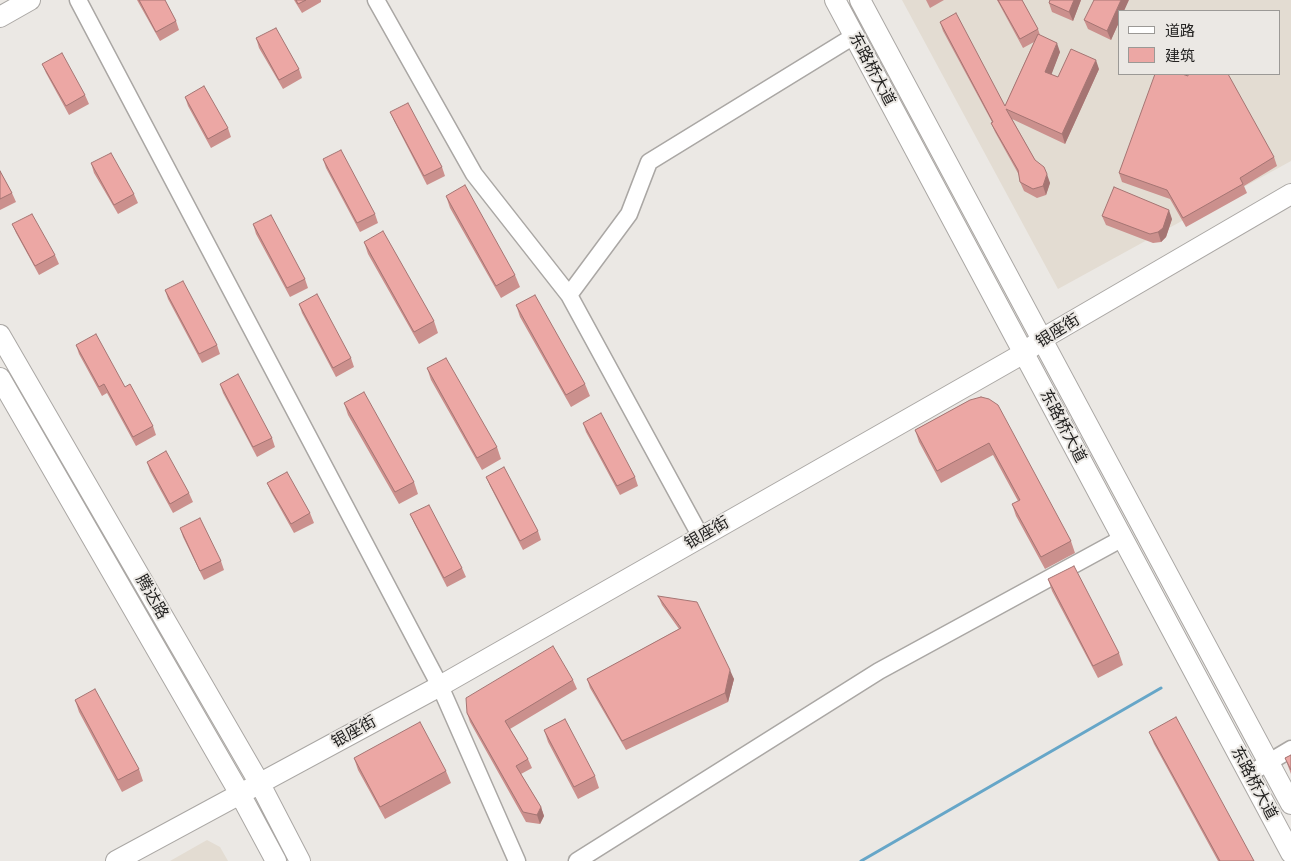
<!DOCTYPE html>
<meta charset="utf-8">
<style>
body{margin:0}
#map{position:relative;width:1291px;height:861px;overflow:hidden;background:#ebe8e4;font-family:Quicksand,"Noto Sans SC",sans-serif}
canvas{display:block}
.legend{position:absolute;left:1118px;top:10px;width:162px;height:65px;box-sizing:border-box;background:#ebe8e4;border:1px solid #9b9996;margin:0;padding:6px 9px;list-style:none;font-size:15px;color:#232221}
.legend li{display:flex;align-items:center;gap:10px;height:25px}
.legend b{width:25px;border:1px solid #9b9996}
</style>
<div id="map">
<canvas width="1291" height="861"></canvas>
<ul class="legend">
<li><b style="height:6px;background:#fff"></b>道路</li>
<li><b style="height:14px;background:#eca7a4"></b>建筑</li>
</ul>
</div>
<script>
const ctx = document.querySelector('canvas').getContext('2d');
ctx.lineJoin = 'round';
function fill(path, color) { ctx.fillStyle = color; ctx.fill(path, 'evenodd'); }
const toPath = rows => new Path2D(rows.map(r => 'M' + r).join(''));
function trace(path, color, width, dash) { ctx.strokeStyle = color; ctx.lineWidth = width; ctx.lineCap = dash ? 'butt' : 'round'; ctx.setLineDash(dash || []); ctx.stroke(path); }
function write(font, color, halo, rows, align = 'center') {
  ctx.font = font + ' Quicksand,"Noto Sans SC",sans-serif'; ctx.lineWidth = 4; ctx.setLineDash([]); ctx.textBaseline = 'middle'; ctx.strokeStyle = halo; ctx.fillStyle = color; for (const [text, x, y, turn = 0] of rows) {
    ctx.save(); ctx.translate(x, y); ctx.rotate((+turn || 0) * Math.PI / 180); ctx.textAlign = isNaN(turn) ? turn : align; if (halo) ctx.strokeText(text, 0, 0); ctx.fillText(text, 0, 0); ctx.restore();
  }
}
fill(toPath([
 [902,0,1291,0,1291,161,1058,289],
 [1120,11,1280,11,1280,74,1120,74],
 [207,840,220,847,228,861,170,861]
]), '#e3dcd2');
trace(toPath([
 [861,861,1161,688]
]), '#66a6c8', 3);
const minor = toPath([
 [78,0,440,686,517,861],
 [376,0,474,174,569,295,701,537],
 [569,295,629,214,649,162,854,36],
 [1249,774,1291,749],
 [577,861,879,671,1123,538]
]);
const major = toPath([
 [835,0,1291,853],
 [860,0,1291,804],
 [0,17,30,0],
 [0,335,260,784,300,861],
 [0,378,240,794,276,861],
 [116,861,440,686,1024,353,1042,339,1291,194]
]);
trace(minor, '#aaa7a4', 19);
trace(major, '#aaa7a4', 22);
trace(minor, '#fff', 16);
trace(major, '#fff', 20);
fill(toPath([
 [137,0,165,0,176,21,179,30,160,41],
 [294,0,321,0,321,2,302,13],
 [926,0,944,0,930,8],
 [997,0,1022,0,1038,29,1040,35,1060,52,1051,74,1058,77,1099,69,1065,144,1012,119,1035,160,1050,183,1046,195,1037,198,1024,191,1020,182,1019,175,995,132,991,123,992,122,943,31,940,22,1005,106,1034,42,1023,48],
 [1081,0,1073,21,1052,12,1049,3],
 [1120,11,1120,20,1111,40,1088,29,1084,20],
 [256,38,299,69,302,78,283,89,259,48],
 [42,64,85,95,89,104,69,115,46,73],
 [185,97,228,128,231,137,211,148,188,106],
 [390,112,442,167,445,176,427,185,394,121],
 [1274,157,1277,166,1244,186,1247,193,1186,227,1170,199,1122,182,1119,173],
 [323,159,375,214,378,223,360,232,326,168],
 [91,163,134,194,138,203,118,214,94,173],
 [0,171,12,193,16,202,0,210],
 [446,196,515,275,520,287,501,298,450,208],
 [1102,216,1172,219,1166,237,1161,242,1153,243,1106,225],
 [12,224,55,255,59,264,39,275,16,233],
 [253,224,305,279,308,288,290,297,256,234],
 [364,242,434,321,438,333,419,344,368,254],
 [165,290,217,345,220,354,202,363,168,299],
 [299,304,351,358,354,367,336,377,302,313],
 [516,305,585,384,590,396,571,407,520,317],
 [76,345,125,387,153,426,156,435,136,446,107,393,102,396,79,354],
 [427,368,497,447,501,459,482,470,431,380],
 [220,384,272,438,275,447,257,457,223,393],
 [970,400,1071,541,1075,553,1045,569,1016,516,1012,504,1018,501,993,455,941,483,919,442,915,430],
 [344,403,414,482,418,494,399,504,348,415],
 [583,423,635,477,638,486,620,495,586,432],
 [147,462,189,493,193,502,173,513,150,471],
 [486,477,538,531,541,540,523,550,490,486],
 [267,483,310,513,314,523,294,533,271,492],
 [410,514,462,568,466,577,447,587,414,523],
 [180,528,221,561,224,570,204,580,183,537],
 [1048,579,1119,653,1123,665,1098,678,1052,591],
 [658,596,734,679,728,702,626,750,590,688,587,679,679,629,662,605],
 [573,680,577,689,510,729,528,759,532,768,521,774,541,807,544,816,540,824,526,822,470,722,467,713],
 [75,700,139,769,143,781,122,792,79,712],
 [544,730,595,776,599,788,578,799,548,742],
 [1149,732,1254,861,1218,861,1154,744],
 [1291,755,1291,774,1285,758],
 [354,758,446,771,451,783,385,819,358,770]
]), '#cb908d');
fill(toPath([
 [1074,0,1081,0,1073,21,1069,12],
 [1121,0,1129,0,1124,11,1120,11,1120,20,1111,40,1107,31],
 [1057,43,1060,52,1049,81,1045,72],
 [1096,60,1099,69,1065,144,1062,134],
 [1047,174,1050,183,1046,195,1043,186],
 [1169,210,1172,219,1166,237,1161,242,1158,232],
 [730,670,734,679,728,702,725,693],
 [541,807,544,816,540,824,537,815]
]), '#a57573');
const building = toPath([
 [139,0,165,0,176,21,156,32,139,0],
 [296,0,306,0,298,4,296,0],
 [998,0,1022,0,1038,29,1020,39,998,0],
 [1050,0,1074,0,1069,12,1049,3,1050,0],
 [1094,0,1121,0,1107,31,1084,20,1094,0],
 [956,13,1005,106,1038,34,1057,43,1045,72,1058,77,1071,49,1096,60,1062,134,1006,109,1035,160,1044,167,1047,174,1043,186,1033,189,1020,182,1018,170,991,123,993,122,940,22,956,13],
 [276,28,299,69,279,80,256,38,276,28],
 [62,53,85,95,66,106,42,64,62,53],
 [1155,74,1182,74,1188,76,1188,74,1228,74,1274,157,1240,178,1243,184,1183,218,1167,190,1119,173,1155,74],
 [204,86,228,128,208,139,185,97,204,86],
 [408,103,442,167,424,176,390,112,408,103],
 [341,150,375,214,357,223,323,159,341,150],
 [111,153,134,194,114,205,91,163,111,153],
 [0,171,12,193,0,199,0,171],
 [465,185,515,275,496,286,446,196,465,185],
 [1114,187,1169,210,1163,228,1158,232,1150,234,1102,216,1114,187],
 [32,214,55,255,35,266,12,224,32,214],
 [271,215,305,279,287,288,253,224,271,215],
 [383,231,434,321,414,332,364,242,383,231],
 [183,281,217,345,199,354,165,290,183,281],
 [317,294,351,358,333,368,299,304,317,294],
 [535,295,585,384,566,395,516,305,535,295],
 [96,334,125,387,130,384,153,426,133,437,104,384,99,387,76,345,96,334],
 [446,358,497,447,477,458,427,368,446,358],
 [238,374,272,438,253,447,220,384,238,374],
 [364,392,414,482,395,492,344,403,364,392],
 [981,397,989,399,998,405,1071,541,1041,557,1012,504,1020,500,989,443,937,471,915,430,970,400,981,397],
 [601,413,635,477,617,486,583,423,601,413],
 [166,451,189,493,170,504,147,462,166,451],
 [504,467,538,531,520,541,486,477,504,467],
 [287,472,310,513,291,524,267,483,287,472],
 [429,505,462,568,444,578,410,514,429,505],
 [200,518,221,561,200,571,180,528,200,518],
 [1074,566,1119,653,1093,666,1048,579,1074,566],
 [658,596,697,602,730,670,725,693,622,741,587,679,681,628,658,596],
 [553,646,573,680,505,721,528,759,516,766,541,807,537,815,523,812,467,713,466,698,553,646],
 [95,689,139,769,118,780,75,700,95,689],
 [1176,717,1254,861,1220,861,1149,732,1176,717],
 [565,719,595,776,574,787,544,730,565,719],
 [420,722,446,771,380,807,354,758,420,722],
 [1291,755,1291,770,1285,758,1291,755]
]);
fill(building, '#eca7a4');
trace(building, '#a57573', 1);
write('16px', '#232221', '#ebe8e4', [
 ["东路桥大道",872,69,62],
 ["银座街",1058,331,-32],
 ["东路桥大道",1063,426,62],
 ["银座街",707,533,-30],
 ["腾达路",152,597,60],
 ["银座街",354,732,-29],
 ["东路桥大道",1254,783,62]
]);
</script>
